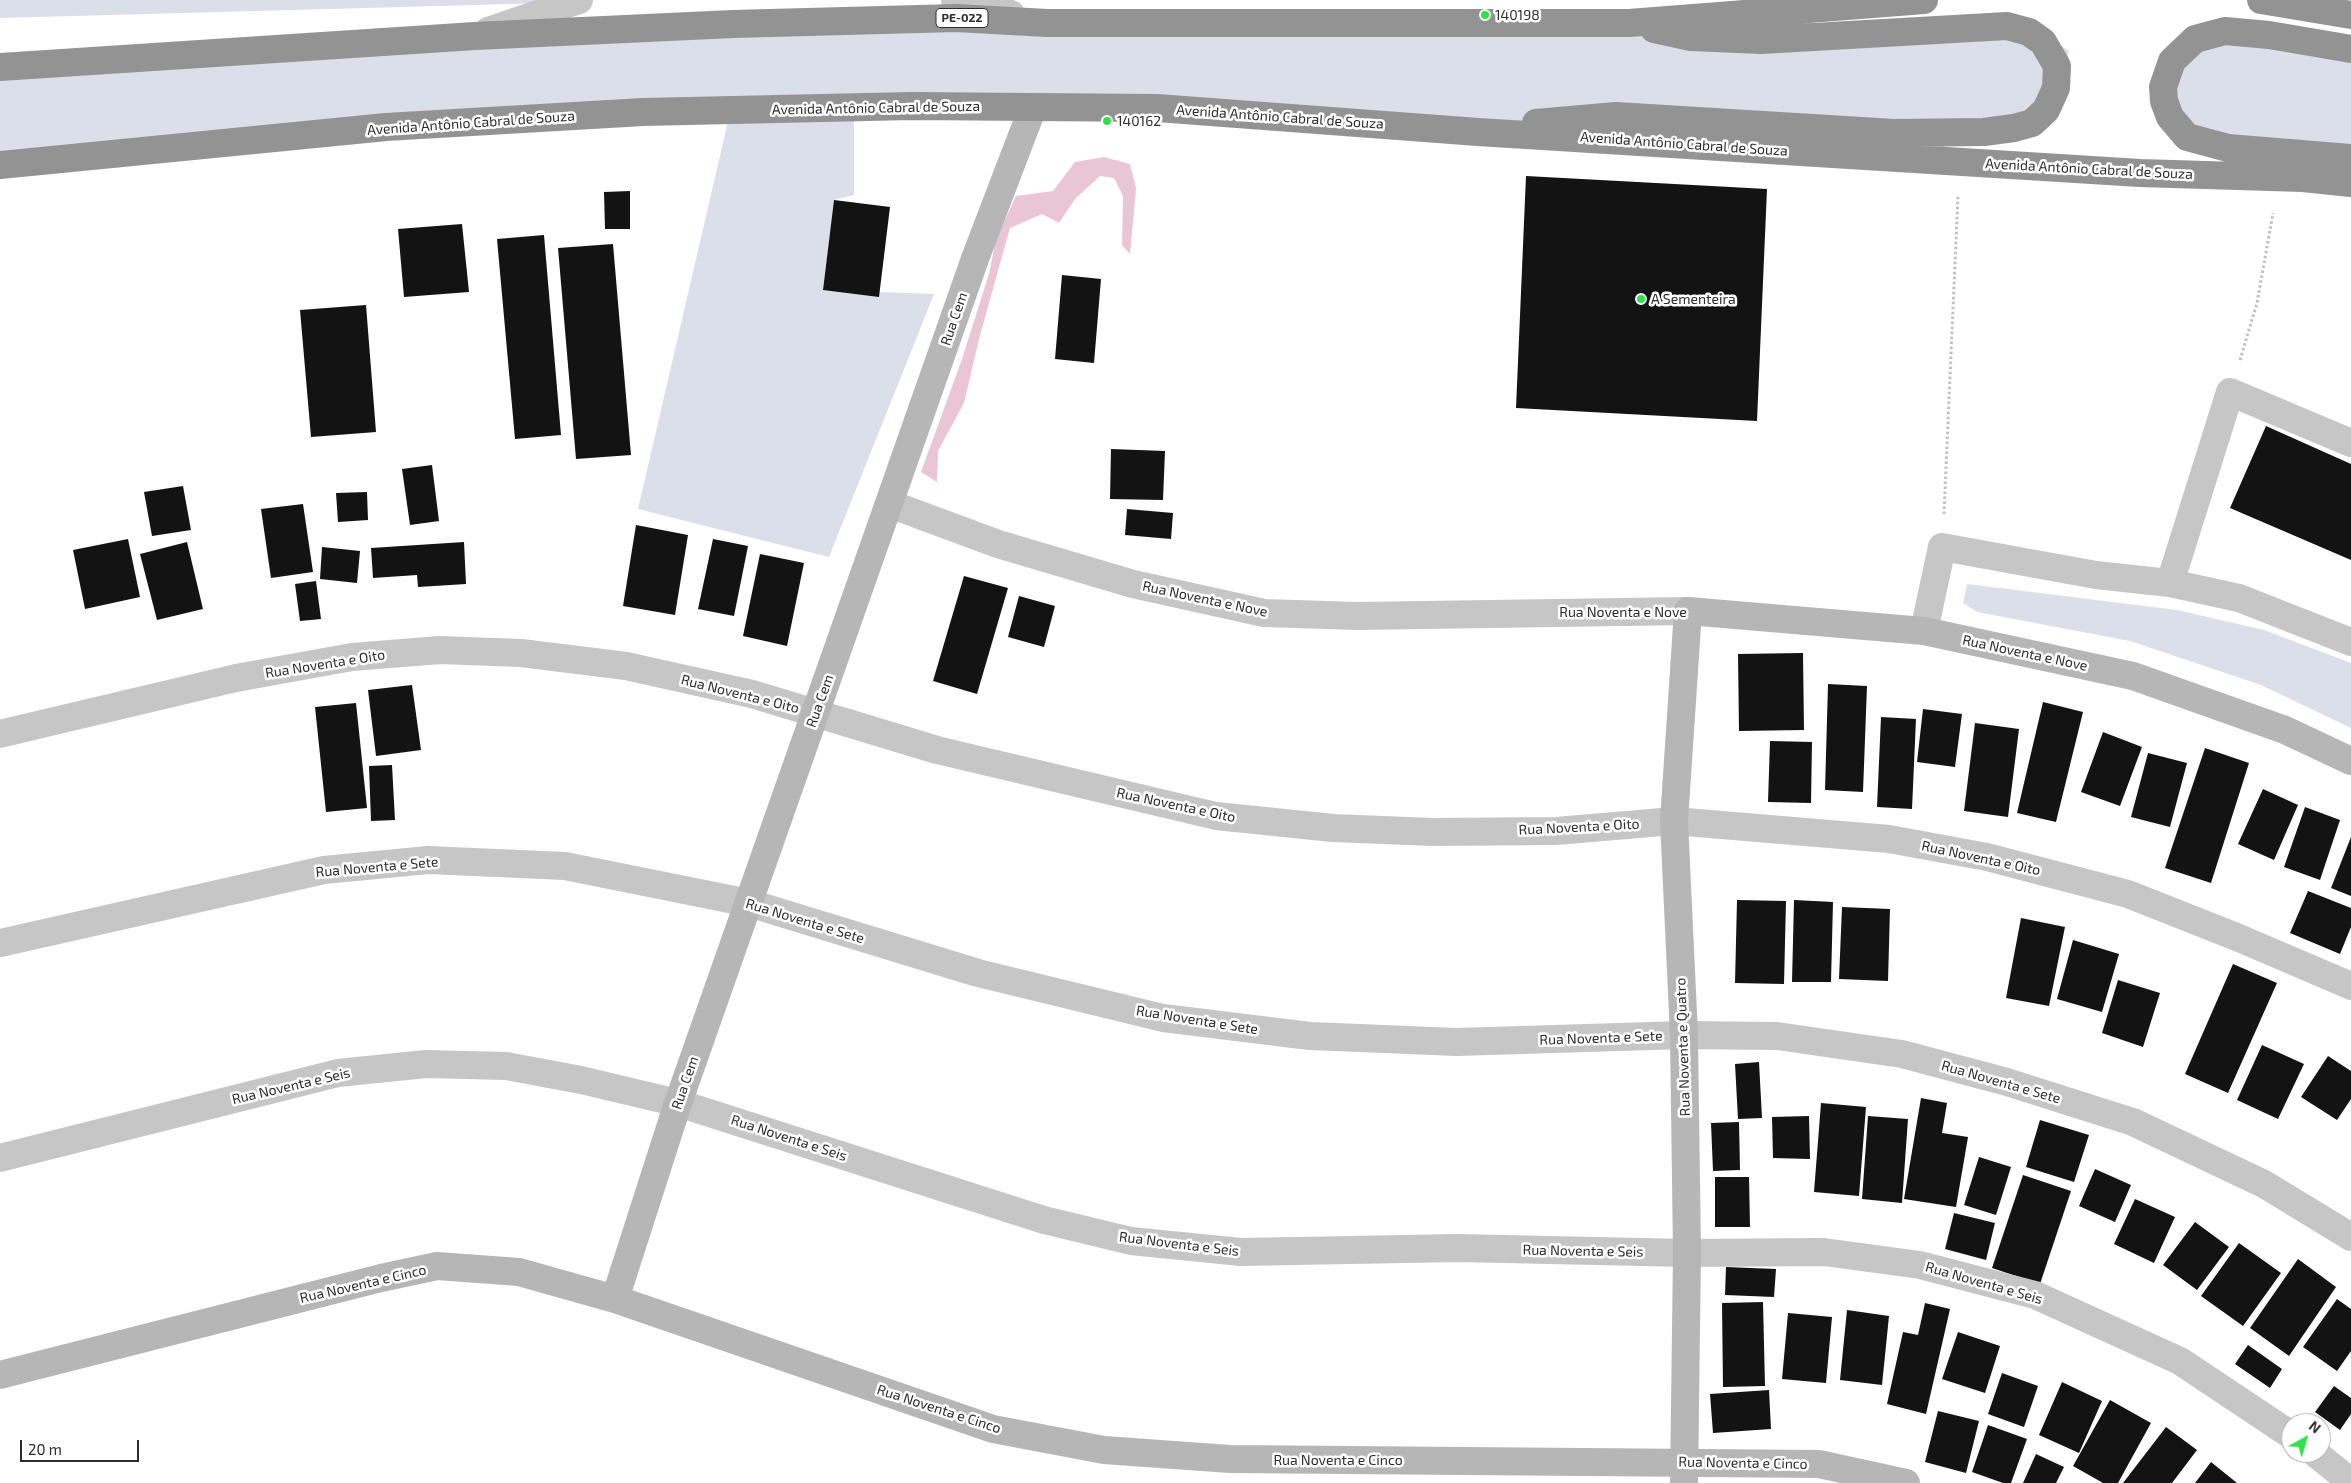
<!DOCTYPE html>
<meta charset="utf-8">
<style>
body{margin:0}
#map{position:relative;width:2351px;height:1483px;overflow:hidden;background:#fff;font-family:"Exo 2",sans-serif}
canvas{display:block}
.north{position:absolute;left:2281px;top:1413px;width:50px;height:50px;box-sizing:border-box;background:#fff;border:1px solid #ababab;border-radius:50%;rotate:39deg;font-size:14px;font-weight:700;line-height:20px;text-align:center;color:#2c2c2c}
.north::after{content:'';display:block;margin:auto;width:18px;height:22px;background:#30e14b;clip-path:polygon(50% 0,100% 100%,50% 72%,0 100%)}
.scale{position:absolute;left:20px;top:1440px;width:119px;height:22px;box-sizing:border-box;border:2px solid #2c2c2c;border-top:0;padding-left:6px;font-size:15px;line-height:18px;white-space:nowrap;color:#2c2c2c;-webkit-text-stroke:4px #fff;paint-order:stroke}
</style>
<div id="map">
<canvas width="2351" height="1483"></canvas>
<div class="north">N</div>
<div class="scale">20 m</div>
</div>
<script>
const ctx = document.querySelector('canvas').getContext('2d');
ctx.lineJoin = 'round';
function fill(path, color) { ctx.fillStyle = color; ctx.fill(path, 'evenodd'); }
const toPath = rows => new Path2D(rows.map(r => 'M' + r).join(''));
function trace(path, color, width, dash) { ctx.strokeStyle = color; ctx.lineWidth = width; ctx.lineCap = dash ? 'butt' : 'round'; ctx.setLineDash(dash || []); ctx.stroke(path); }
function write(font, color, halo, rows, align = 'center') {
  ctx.font = font + ' "Exo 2",sans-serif'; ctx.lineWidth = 5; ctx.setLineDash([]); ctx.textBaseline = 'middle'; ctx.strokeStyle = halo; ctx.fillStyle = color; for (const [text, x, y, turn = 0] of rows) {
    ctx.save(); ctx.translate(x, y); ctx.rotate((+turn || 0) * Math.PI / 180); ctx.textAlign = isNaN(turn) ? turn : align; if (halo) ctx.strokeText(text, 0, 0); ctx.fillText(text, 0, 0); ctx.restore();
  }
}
fill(toPath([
 [0,0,555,0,549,3,0,18],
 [733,26,2034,27,2069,51,2049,120,1890,136,854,111,854,195,834,200,823,290,934,294,829,557,638,509,729,117,413,132,0,169,0,66],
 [2218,35,2351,53,2351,165,2187,133,2166,82],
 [1967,584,2177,610,2264,630,2351,663,2351,728,2261,685,2130,641,1977,612,1963,603]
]), '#dadfea');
fill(toPath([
 [1104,157,1130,164,1136,188,1130,254,1122,245,1123,196,1114,178,1100,176,1075,199,1059,223,1042,214,1010,228,979,339,964,403,938,451,937,482,921,472,962,359,989,274,996,239,1016,196,1053,191,1075,162]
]), '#eac6d4');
fill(toPath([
 [1526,176,1767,189,1757,421,1516,408],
 [630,191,630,229,605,229,604,192],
 [834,200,890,207,879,297,823,290],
 [462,224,469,292,404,297,398,229],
 [544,235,561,435,515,439,497,239],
 [613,244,631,455,576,459,558,248],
 [1062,275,1101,279,1094,363,1055,359],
 [366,305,376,432,311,437,300,310],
 [2266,426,2351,464,2351,560,2230,508],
 [1111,449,1165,451,1163,500,1110,499],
 [432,465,439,521,410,525,402,469],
 [183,486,191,530,152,536,144,492],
 [367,492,368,520,338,522,336,493],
 [303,504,313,572,271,578,261,509],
 [1127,509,1173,513,1171,539,1125,535],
 [636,525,688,535,675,615,623,606],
 [128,539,140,597,85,609,73,550],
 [713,539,748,546,734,616,698,609],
 [187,542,203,609,157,620,140,554],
 [464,542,466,584,418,587,417,575,373,578,371,548],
 [322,547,360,551,357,583,320,579],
 [760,554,804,563,787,646,743,636],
 [964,576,1008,588,977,694,933,681],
 [316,581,321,619,300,621,295,584],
 [1019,596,1055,606,1044,647,1008,637],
 [1803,653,1804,730,1739,731,1738,654],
 [1828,684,1867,686,1863,792,1825,790],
 [412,685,421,750,376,756,368,690],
 [2043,702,2083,712,2056,822,2017,813],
 [356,703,367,808,326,812,315,707],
 [1923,709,1962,714,1955,767,1917,762],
 [1881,717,1916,719,1912,809,1877,807],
 [1975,723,2019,729,2008,817,1964,811],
 [2103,732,2142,747,2120,806,2081,792],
 [1770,741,1812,742,1811,803,1768,802],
 [2205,748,2249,763,2211,883,2165,868],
 [2148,753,2187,763,2170,827,2131,817],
 [392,765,395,820,371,821,369,766],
 [2263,789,2298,805,2274,860,2238,844],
 [2305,807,2340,820,2320,880,2284,867],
 [2351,837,2351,896,2331,888],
 [2308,891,2351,908,2351,927,2340,954,2290,933],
 [1737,900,1786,901,1784,984,1735,983],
 [1794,900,1833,902,1831,982,1792,982],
 [1842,907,1890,909,1888,981,1839,979],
 [2021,918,2065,927,2049,1006,2006,998],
 [2073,940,2119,954,2102,1012,2057,999],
 [2233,964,2277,983,2228,1093,2185,1074],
 [2118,980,2160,993,2143,1047,2102,1033],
 [2262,1045,2304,1064,2278,1119,2237,1100],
 [2328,1056,2351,1071,2351,1099,2337,1120,2301,1097],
 [1759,1062,1762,1118,1738,1119,1735,1064],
 [1921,1098,1947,1103,1942,1133,1968,1137,1956,1207,1904,1199],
 [1821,1103,1866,1107,1859,1196,1814,1192],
 [1809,1116,1810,1159,1773,1158,1772,1117],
 [1868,1116,1908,1119,1902,1203,1862,1199],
 [2040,1120,2089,1135,2074,1182,2026,1167],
 [1739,1122,1740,1170,1713,1171,1711,1123],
 [1979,1157,2011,1167,1996,1215,1964,1205],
 [2095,1169,2131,1185,2115,1222,2079,1206],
 [2023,1175,2071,1191,2040,1284,1992,1268],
 [1715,1177,1749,1177,1750,1227,1715,1227],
 [2135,1199,2175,1217,2154,1263,2114,1244],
 [1954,1213,1995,1223,1986,1260,1945,1249],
 [2195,1222,2229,1247,2197,1290,2163,1265],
 [2239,1243,2281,1273,2243,1326,2201,1296],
 [2298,1259,2336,1287,2289,1356,2250,1328],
 [1726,1267,1776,1269,1774,1297,1725,1295],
 [2337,1299,2351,1309,2351,1351,2337,1371,2303,1347],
 [1763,1302,1765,1386,1723,1387,1722,1303],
 [1925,1303,1950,1309,1926,1414,1887,1404,1903,1332,1918,1335],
 [1847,1310,1889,1316,1882,1385,1840,1380],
 [1788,1313,1832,1317,1826,1383,1782,1379],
 [1958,1332,2000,1346,1985,1393,1942,1379],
 [2248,1345,2282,1369,2270,1388,2235,1364],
 [2002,1373,2038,1386,2024,1427,1988,1414],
 [2062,1382,2102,1401,2079,1453,2039,1435],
 [2334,1386,2351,1398,2351,1414,2340,1430,2315,1412],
 [1769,1390,1771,1429,1713,1433,1710,1394],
 [2110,1400,2151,1423,2118,1483,2103,1483,2073,1466],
 [1938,1411,1979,1421,1966,1473,1925,1462],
 [1988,1425,2027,1439,2011,1483,2003,1483,1972,1472],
 [2166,1427,2197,1450,2172,1483,2123,1483],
 [2036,1454,2064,1467,2056,1483,2023,1483],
 [2211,1462,2237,1483,2195,1483]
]), '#131313');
trace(toPath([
 [2240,360,2257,303,2273,213],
 [1944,514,1958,195]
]), '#c0c0c0', 3, [2.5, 2.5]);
trace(toPath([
 [955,0,1011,14],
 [488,31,579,0],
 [890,504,998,544,1133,584,1264,613,1358,616,1688,611],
 [2170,583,2230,392,2351,443],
 [1924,631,1942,547,2096,575,2170,583,2239,598,2351,642],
 [0,734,236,678,352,657,440,650,521,653,626,666,752,694,937,750,1216,816,1333,828,1432,832,1556,831,1674,821,1889,839,1987,857,2128,894,2239,938,2351,986],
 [0,943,324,870,428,860,565,866,749,903,978,973,1163,1018,1310,1036,1457,1042,1684,1035,1777,1036,1902,1054,2007,1082,2133,1122,2264,1184,2351,1237],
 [0,1158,338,1073,426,1064,506,1066,581,1080,678,1103,1044,1220,1131,1241,1241,1252,1458,1248,1687,1253,1824,1252,1920,1265,2035,1295,2180,1361,2291,1435],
 [2315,1453,2351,1482]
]), '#c6c6c6', 28);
trace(toPath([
 [615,1299,678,1103,976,256,1033,107],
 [0,1375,381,1278,437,1266,519,1272,615,1299,993,1429,1104,1450,1230,1459,1819,1464,1906,1483],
 [1684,1483,1687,1253,1684,1035,1674,821,1688,611,1924,631,2133,676,2285,730,2351,761]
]), '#b6b6b6', 28);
trace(toPath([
 [2261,0,2351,15],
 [2351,49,2269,35,2225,31,2195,39,2172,61,2163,87,2164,101,2170,117,2187,137,2228,148,2351,158],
 [0,67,475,36,733,24,956,18,1047,23,1629,23,1924,0],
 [1536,123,1616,116,1894,133,1984,132,2014,128,2032,123,2046,110,2056,88,2057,66,2043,42,2029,32,2007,26,1761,40,1691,37,1654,29],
 [0,165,386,127,643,112,912,106,1033,107,1157,108,1478,132,2140,173,2303,178,2351,183]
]), '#939393', 28);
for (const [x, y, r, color] of [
 [1485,15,5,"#30e14b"],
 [1107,121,5,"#30e14b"],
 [1641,299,5,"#30e14b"]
]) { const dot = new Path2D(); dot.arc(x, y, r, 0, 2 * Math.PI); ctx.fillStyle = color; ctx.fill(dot); trace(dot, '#fff', 2); }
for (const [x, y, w] of [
 [962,18,52]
]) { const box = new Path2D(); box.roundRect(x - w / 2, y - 9.5, w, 19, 4); ctx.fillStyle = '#fff'; ctx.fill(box); trace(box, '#2c2c2c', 1); }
write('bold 12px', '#2c2c2c', null, [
 ["PE-022",962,18]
]);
write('14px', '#2c2c2c', '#fff', [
 ["140198",1495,15],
 ["140162",1117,121],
 ["A Sementeira",1651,299]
], 'left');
write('14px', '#2c2c2c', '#fff', [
 ["Avenida Antônio Cabral de Souza",876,108,-1],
 ["Avenida Antônio Cabral de Souza",1280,117,4],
 ["Avenida Antônio Cabral de Souza",471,123,-4],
 ["Avenida Antônio Cabral de Souza",1684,144,4],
 ["Avenida Antônio Cabral de Souza",2089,169,3],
 ["Rua Cem",954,319,-71],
 ["Rua Noventa e Nove",1205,599,12],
 ["Rua Noventa e Nove",1623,612],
 ["Rua Noventa e Nove",2025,653,12],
 ["Rua Noventa e Oito",325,664,-9],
 ["Rua Noventa e Oito",740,694,14],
 ["Rua Cem",820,701,-70],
 ["Rua Noventa e Oito",1176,805,12],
 ["Rua Noventa e Oito",1579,827,-3],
 ["Rua Noventa e Oito",1981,858,12],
 ["Rua Noventa e Sete",377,867,-5],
 ["Rua Noventa e Sete",805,921,17],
 ["Rua Noventa e Sete",1197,1020,9],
 ["Rua Noventa e Sete",1601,1038,-2],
 ["Rua Noventa e Quatro",1683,1047,-92],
 ["Rua Noventa e Sete",2001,1082,16],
 ["Rua Cem",685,1083,-71],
 ["Rua Noventa e Seis",291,1086,-13],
 ["Rua Noventa e Seis",789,1138,18],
 ["Rua Noventa e Seis",1179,1244,7],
 ["Rua Noventa e Seis",1583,1251,1],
 ["Rua Noventa e Seis",1984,1283,16],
 ["Rua Noventa e Cinco",363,1284,-13],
 ["Rua Noventa e Cinco",939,1409,18],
 ["Rua Noventa e Cinco",1338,1460],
 ["Rua Noventa e Cinco",1743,1463,1]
]);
</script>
